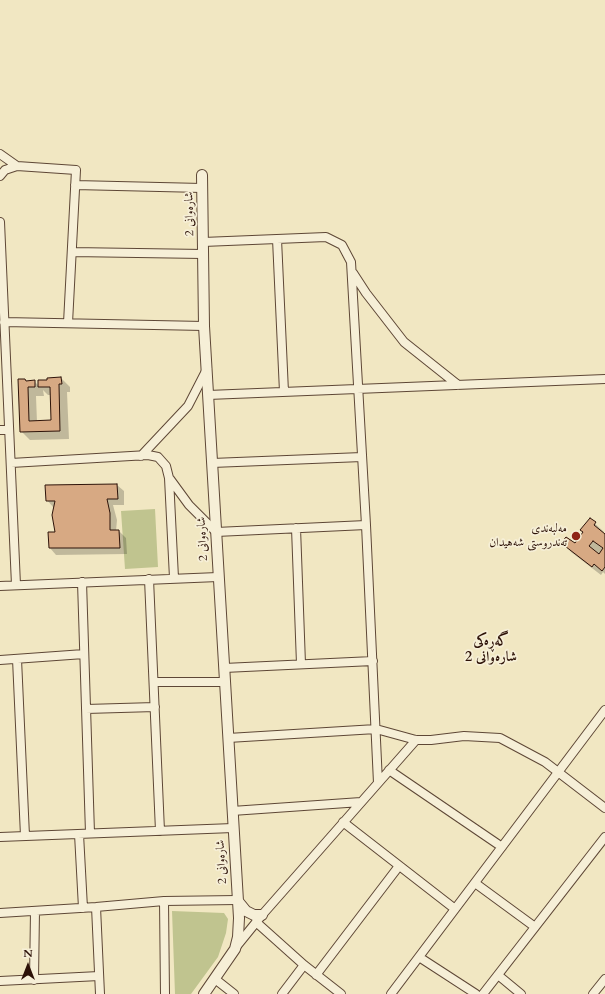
<!DOCTYPE html>
<meta charset="utf-8">
<style>
body{margin:0}
#map{position:relative;width:605px;height:994px;overflow:hidden;background:#f1e7c2;font-family:Cardo,serif}
canvas{display:block}
.north{position:absolute;left:8px;top:946px;width:40px;height:40px;-webkit-text-stroke:3px #f6efd7;paint-order:stroke;rotate:0deg;font-size:11px;font-weight:700;line-height:16px;text-align:center;color:#2d1208}
.north::after{content:'';display:block;margin:auto;width:14px;height:18px;background:#2d1208;clip-path:polygon(50% 0,100% 100%,50% 72%,0 100%)}
</style>
<div id="map">
<canvas width="605" height="994"></canvas>
<div class="north">N</div>
</div>
<script>
const ctx = document.querySelector('canvas').getContext('2d');
ctx.lineJoin = 'round';
function fill(path, color) { ctx.fillStyle = color; ctx.fill(path, 'evenodd'); }
const toPath = rows => new Path2D(rows.map(r => 'M' + r).join(''));
function trace(path, color, width, dash) { ctx.strokeStyle = color; ctx.lineWidth = width; ctx.lineCap = dash ? 'butt' : 'round'; ctx.setLineDash(dash || []); ctx.stroke(path); }
function write(font, color, halo, rows, align = 'center') {
  ctx.font = font + ' Cardo,Amiri,serif'; ctx.lineWidth = 3.5; ctx.setLineDash([]); ctx.textBaseline = 'middle'; ctx.strokeStyle = halo; ctx.fillStyle = color; for (const [text, x, y, turn = 0] of rows) {
    ctx.save(); ctx.translate(x, y); ctx.rotate((+turn || 0) * Math.PI / 180); ctx.textAlign = isNaN(turn) ? turn : align; if (halo) ctx.strokeText(text, 0, 0); ctx.fillText(text, 0, 0); ctx.restore();
  }
}
fill(toPath([
 [155,509,158,567,125,569,121,511],
 [172,911,224,913,228,919,226,933,218,957,191,994,175,994]
]), '#c0c48f');
fill(toPath([
 [61,378,70,387,70,392,67,392,69,439,30,440,21,431,25,380,27,382,34,381,39,386],
 [43,390,48,395,51,395,52,421,37,422,36,396,44,396],
 [117,485,124,491,124,505,113,505,117,520,116,531,119,531,126,538,127,554,56,555,50,548,56,533,55,507,53,507,47,500],
 [590,519,604,532,603,533,605,535,605,574,603,572,601,575,571,552,563,543,575,544,584,532]
]), '#0003');
const building = toPath([
 [61,377,62,384,59,384,60,431,20,432,18,379,25,379,26,381,35,380,35,387,28,387,29,421,51,420,50,387,38,387,38,380,47,380,47,378,61,377],
 [117,484,118,499,107,499,110,513,110,530,119,530,120,548,49,548,48,532,55,532,52,515,55,501,46,501,45,485,117,484],
 [590,518,596,522,594,525,605,534,605,567,602,571,594,564,592,567,561,543,566,537,575,543,583,532,580,530,590,518],
 [593,541,603,548,599,554,589,546,593,541]
]);
fill(building, '#d7a983');
trace(building, '#2d1208', 1);
const minor = toPath([
 [0,154,17,166],
 [0,176,5,170,17,166,76,170,68,323],
 [75,185,202,188],
 [0,222,16,585],
 [277,239,284,392],
 [203,242,326,237,342,245,351,262,366,525,378,783],
 [72,252,203,254],
 [353,273,366,293,404,342,458,385],
 [4,322,204,326],
 [208,395,605,379],
 [0,430,9,430],
 [141,456,188,406,207,369],
 [11,463,148,455,158,457,166,466,169,478,174,578],
 [212,463,362,457],
 [170,479,189,505,216,532,366,525],
 [296,528,301,664],
 [149,579,160,831],
 [82,582,90,833],
 [0,586,218,577],
 [17,659,25,836],
 [0,660,84,654],
 [224,668,373,661],
 [154,682,224,682],
 [86,709,155,707],
 [228,738,376,729,416,740,431,740,464,736,500,738,545,762,605,808],
 [389,770,502,847],
 [232,811,361,802],
 [343,822,455,909],
 [79,834,83,908],
 [0,837,233,828],
 [475,883,535,927],
 [164,901,165,994],
 [96,907,100,994],
 [0,913,96,907,164,901,237,900],
 [256,922,304,965,341,994],
 [236,947,262,915,416,740],
 [419,957,476,994],
 [316,975,399,866],
 [498,975,521,994],
 [215,979,234,994],
 [34,980,35,911],
 [0,981,99,976],
 [282,994,304,965],
 [391,994,605,710],
 [483,994,605,837],
 [593,994,605,979]
]);
const tertiary = toPath([
 [202,175,204,326,239,918,238,937,235,949,204,994],
 [237,900,246,911,254,915,262,915]
]);
trace(minor, '#5e4736', 10);
trace(tertiary, '#5e4736', 12);
trace(minor, '#f6efd7', 8);
trace(tertiary, '#f6efd7', 10);
for (const [x, y, r, color] of [
 [576,536,5,"#8f2418"]
]) { const dot = new Path2D(); dot.arc(x, y, r, 0, 2 * Math.PI); ctx.fillStyle = color; ctx.fill(dot); trace(dot, '#f6efd7', 1.5); }
write('12px', '#2d1208', '#f6efd7', [
 ["شارەوانی 2",190,214,-91],
 ["شارەوانی 2",203,539,-93],
 ["شارەوانی 2",222,862,-93]
]);
write('12px', '#2d1208', '#f6efd7', [
 ["مەلبەندی",567,529],
 ["تەندروستی شەهیدان",567,543]
], 'right');
write('bold 14px', '#2d1208', '#f6efd7', [
 ["گەڕەکی",491,642],
 ["شارەوانی 2",491,658]
]);
</script>
